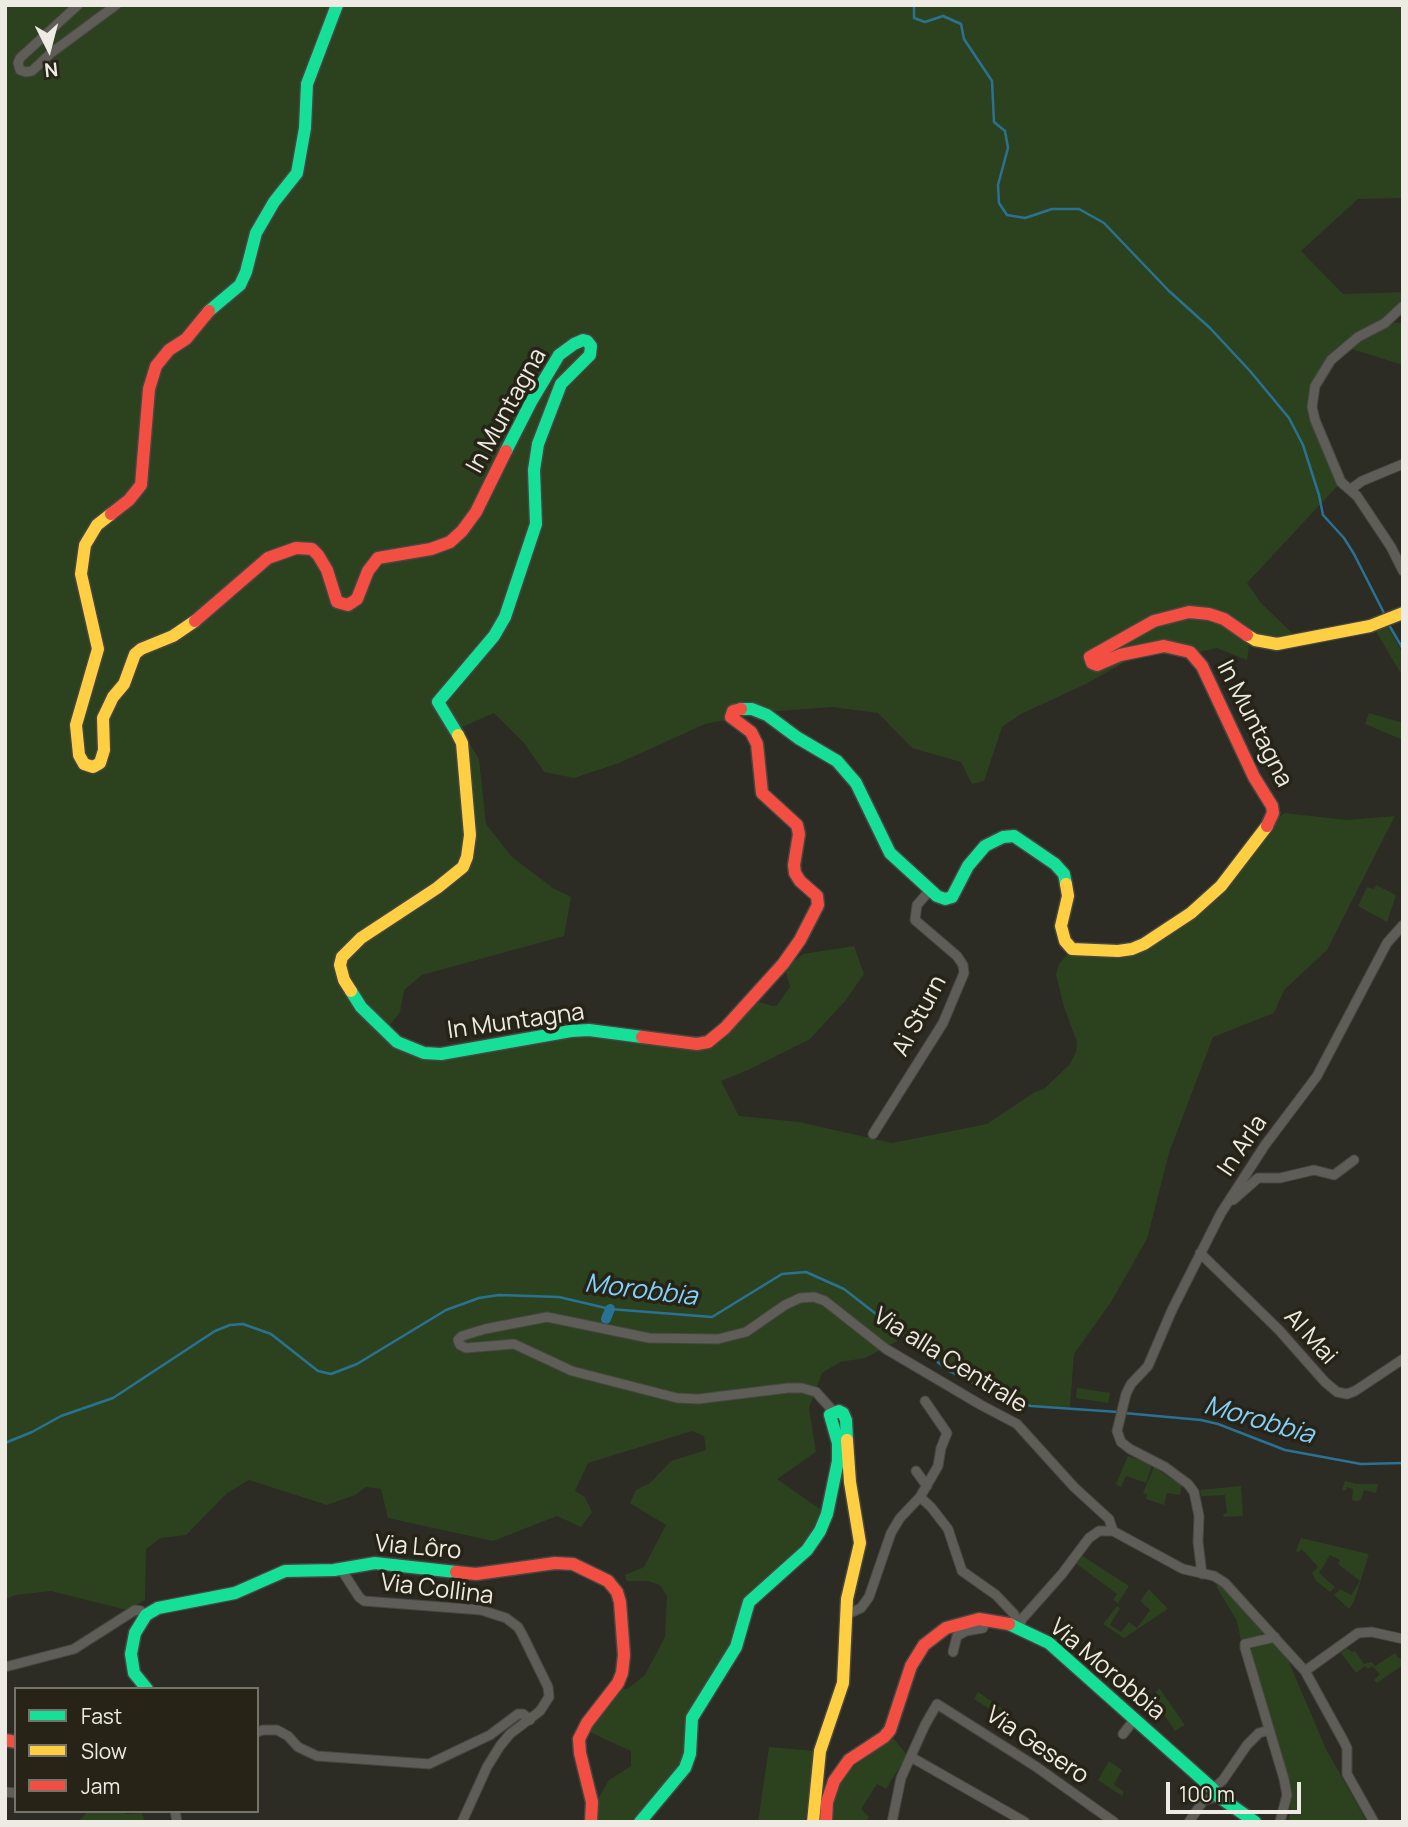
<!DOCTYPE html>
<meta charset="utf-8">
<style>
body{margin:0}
#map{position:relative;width:1408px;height:1827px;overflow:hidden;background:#2c2b24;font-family:Manrope,sans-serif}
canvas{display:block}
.frame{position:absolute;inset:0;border:7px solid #edebe3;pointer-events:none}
.legend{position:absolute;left:14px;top:1687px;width:245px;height:126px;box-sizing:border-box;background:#272317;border:2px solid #767369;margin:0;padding:9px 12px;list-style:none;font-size:21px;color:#edebe3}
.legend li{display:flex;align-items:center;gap:14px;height:35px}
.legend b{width:35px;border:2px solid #767369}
.north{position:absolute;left:14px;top:14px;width:70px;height:70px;-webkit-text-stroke:5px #272317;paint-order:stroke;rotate:174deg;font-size:19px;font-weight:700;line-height:28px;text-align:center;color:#edebe3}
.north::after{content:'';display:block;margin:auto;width:24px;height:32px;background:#edebe3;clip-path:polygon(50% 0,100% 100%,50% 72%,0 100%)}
.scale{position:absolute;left:1166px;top:1782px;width:135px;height:32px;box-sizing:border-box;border:4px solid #edebe3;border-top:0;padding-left:9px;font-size:21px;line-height:24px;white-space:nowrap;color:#edebe3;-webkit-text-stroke:5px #272317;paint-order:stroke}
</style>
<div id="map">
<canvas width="1408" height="1827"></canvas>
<div class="frame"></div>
<ul class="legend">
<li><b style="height:9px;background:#16e098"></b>Fast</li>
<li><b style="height:9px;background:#ffcf43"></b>Slow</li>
<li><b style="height:9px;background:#f24e42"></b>Jam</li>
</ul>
<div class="north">N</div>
<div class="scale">100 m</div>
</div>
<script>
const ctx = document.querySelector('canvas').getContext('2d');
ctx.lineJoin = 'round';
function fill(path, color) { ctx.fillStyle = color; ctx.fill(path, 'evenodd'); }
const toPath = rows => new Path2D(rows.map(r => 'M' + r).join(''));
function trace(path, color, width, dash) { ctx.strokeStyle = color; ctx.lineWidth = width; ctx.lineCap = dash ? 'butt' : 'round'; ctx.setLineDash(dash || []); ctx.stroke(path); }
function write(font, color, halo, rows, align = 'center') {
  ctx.font = font + ' Manrope,sans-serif'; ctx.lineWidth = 7; ctx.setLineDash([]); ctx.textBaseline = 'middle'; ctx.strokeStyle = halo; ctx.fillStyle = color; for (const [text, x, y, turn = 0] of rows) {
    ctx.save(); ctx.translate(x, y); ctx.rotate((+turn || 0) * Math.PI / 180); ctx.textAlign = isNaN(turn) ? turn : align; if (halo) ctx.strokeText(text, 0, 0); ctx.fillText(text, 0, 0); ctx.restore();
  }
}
fill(toPath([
 [5,5,1403,5,1403,198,1358,199,1301,251,1343,294,1403,292,1403,308,1386,323,1403,323,1403,365,1345,347,1331,361,1312,400,1341,482,1247,583,1261,603,1296,637,1274,640,1245,634,1249,646,1247,660,1217,648,1199,652,1155,645,1086,684,1021,714,1002,727,984,781,972,784,961,762,912,748,878,713,832,707,766,712,705,724,619,763,574,778,544,772,524,743,494,713,460,728,479,759,486,824,512,857,553,888,571,897,564,936,422,975,404,990,400,1012,385,1031,424,1053,571,1031,697,1044,755,1001,773,1006,777,1005,790,987,785,968,803,954,854,946,864,974,846,1000,810,1039,748,1070,721,1081,739,1116,799,1122,892,1143,987,1124,1035,1092,1044,1089,1070,1064,1076,1052,1077,1042,1064,1007,1056,974,1059,964,1072,949,1132,949,1191,913,1269,823,1285,813,1347,820,1395,816,1327,950,1284,990,1274,1013,1213,1037,1169,1153,1147,1239,1111,1302,1074,1354,1070,1407,1031,1406,1004,1399,949,1371,905,1337,865,1358,840,1362,822,1373,809,1408,816,1452,777,1479,827,1514,817,1537,761,1589,739,1640,695,1712,689,1759,640,1822,591,1822,593,1807,609,1780,631,1766,631,1751,583,1729,615,1687,627,1689,645,1675,665,1637,667,1596,660,1585,648,1581,627,1581,625,1575,644,1567,666,1525,630,1503,636,1490,650,1483,671,1461,706,1450,704,1436,692,1431,588,1463,575,1491,585,1497,592,1512,581,1527,557,1516,493,1541,388,1518,381,1489,366,1487,355,1495,327,1505,249,1480,227,1493,186,1535,161,1538,146,1549,145,1600,127,1610,51,1591,16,1595,5,1599],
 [1387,625,1403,654,1403,677,1375,630],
 [1369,713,1403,723,1403,740,1365,724],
 [1376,885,1396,895,1387,922,1358,906,1367,887,1374,889],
 [1077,1388,1110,1393,1108,1403,1076,1398],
 [1128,1456,1152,1465,1146,1483,1126,1476,1121,1487,1116,1484],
 [1154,1467,1182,1486,1180,1495,1167,1493,1164,1505,1146,1499,1147,1495,1143,1493],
 [1345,1481,1357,1484,1378,1484,1376,1493,1364,1490,1361,1500,1356,1501,1352,1500,1353,1489,1347,1487,1346,1490,1342,1490],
 [1241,1486,1243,1516,1224,1517,1223,1514,1227,1513,1225,1495,1201,1496,1200,1490],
 [1301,1538,1369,1554,1354,1602,1349,1609,1334,1595,1340,1589,1351,1595,1360,1581,1338,1564,1340,1560,1330,1555,1319,1573,1335,1587,1330,1592,1316,1581,1312,1573,1318,1567,1302,1549,1298,1552,1296,1551],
 [1081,1555,1129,1586,1118,1603,1113,1600,1117,1594,1077,1564],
 [1220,1585,1238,1600,1264,1631,1261,1635,1241,1641,1237,1621,1216,1586],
 [1149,1589,1168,1609,1124,1638,1103,1624,1117,1606,1120,1608,1110,1625,1121,1632,1129,1622,1137,1628,1150,1610,1140,1601],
 [1268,1642,1273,1642,1285,1653,1326,1749,1367,1822,1289,1822,1291,1796,1250,1649],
 [1347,1648,1352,1652,1355,1651,1364,1664,1372,1662,1375,1666,1395,1653,1398,1658,1403,1659,1403,1665,1377,1683,1374,1680,1380,1674,1372,1666,1368,1669,1365,1666,1356,1673,1341,1653],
 [1159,1688,1185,1725,1175,1731,1161,1710,1156,1714,1149,1703],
 [978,1692,1012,1715,1008,1721,974,1699],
 [893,1738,907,1755,886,1789,877,1784,861,1809,869,1817,866,1822,834,1822,834,1802,839,1786,850,1769],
 [769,1747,815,1751,805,1822,758,1822],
 [1109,1761,1122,1770,1114,1784,1124,1792,1122,1796,1098,1780],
 [88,1811,119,1811,127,1814,142,1813,144,1819,141,1822,78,1822]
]), '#2c421f');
trace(toPath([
 [914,5,914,18,925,22,943,16,961,24,964,39,992,81,994,122,1005,131,1008,148,998,185,999,203,1007,215,1025,218,1052,209,1079,209,1104,223,1169,291,1210,328,1250,371,1289,418,1303,445,1319,495,1323,515,1344,538,1354,554,1385,615],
 [1389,625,1403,649],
 [1124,1413,1201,1420,1218,1424,1285,1450,1361,1464,1403,1463],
 [5,1443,32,1432,61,1416,113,1398,215,1331,230,1325,243,1324,271,1334,318,1371,331,1374,357,1364,446,1310,479,1298,499,1295,559,1297,610,1309,712,1317,782,1274,806,1272,844,1289,949,1371,1004,1399,1031,1406,1118,1412]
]), '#297293', 2.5);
trace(toPath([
 [606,1319,610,1309]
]), '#297293', 10);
const street = toPath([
 [78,5,20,58,18,63,20,70,26,72,32,71,51,53,116,5],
 [1403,306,1385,323,1358,337,1331,360,1315,386,1312,407,1315,420,1341,482,1357,496,1391,547,1403,571],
 [1351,489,1362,481,1403,464],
 [873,1134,943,1023,964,973,963,965,957,956,915,920,917,905,930,890],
 [1233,1200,1258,1178,1280,1178,1314,1170,1334,1175,1354,1160],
 [1200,1253,1279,1330,1325,1382,1337,1392,1347,1394,1355,1391,1403,1359],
 [834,1412,816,1392,802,1388,788,1388,698,1399,677,1398,572,1371,514,1344,466,1348,460,1345,458,1340,462,1336,485,1329,547,1317,649,1338,718,1339,746,1332,785,1305,800,1298,814,1297,825,1301,886,1349,981,1405,1017,1424,1074,1487,1109,1519,1113,1531,1183,1569,1214,1576,1225,1583,1305,1671,1343,1740,1347,1748,1347,1774,1374,1822],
 [916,1471,927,1486],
 [920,1497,931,1507,948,1529,962,1571,996,1595,1014,1614,1019,1627],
 [341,1569,359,1597,364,1601,481,1610,506,1618,518,1627,522,1634,548,1687,549,1697,540,1711,510,1734,500,1746,487,1767,462,1822],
 [1202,1574,1198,1542,1199,1516,1194,1492,1188,1484,1165,1467,1130,1449,1121,1442,1117,1431,1126,1394,1131,1384,1148,1366,1172,1310,1221,1213,1265,1145,1317,1076,1387,943,1403,925],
 [846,1615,861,1608,869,1597,891,1533,900,1518,920,1497,938,1466,941,1448,947,1433,925,1401],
 [1019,1627,1022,1619,1062,1574,1089,1538,1099,1531,1113,1531],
 [1275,1637,1245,1644,1245,1648,1284,1779,1287,1795,1280,1822],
 [953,1652,957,1636,966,1631,983,1628,986,1619],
 [5,1667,74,1649,135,1610,141,1611,146,1615],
 [1305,1671,1358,1633,1372,1632,1403,1639],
 [257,1732,263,1730,277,1730,288,1736,298,1747,317,1756,429,1764,490,1735,518,1714,523,1714,530,1720],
 [1123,1734,1134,1720],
 [911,1757,1025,1822],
 [1213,1789,1223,1780,1247,1745,1259,1733,1269,1730],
 [5,1792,16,1793],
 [175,1811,177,1822],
 [892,1822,901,1778,925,1725,937,1704,1035,1766,1114,1822],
 [1189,1822,1203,1801,1218,1796]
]);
const fast = toPath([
 [209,311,240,285,246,272,256,233,274,202,297,173,305,128,307,84,337,5],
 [741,709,752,709,767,715,798,738,837,761,856,783,890,853,937,896,945,899,952,897,968,866,985,846,1003,837,1014,836,1055,864,1064,874,1066,884],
 [458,735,438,702,494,636,505,617,536,524,534,470,538,444,561,384,590,355,591,346,587,341,583,340,574,344,559,355,531,402,506,451],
 [351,991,361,1007,397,1042,424,1053,441,1054,571,1031,589,1030,642,1037],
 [1009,1624,1049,1643,1213,1789,1218,1796,1255,1822],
 [147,1689,134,1673,131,1654,135,1633,146,1615,158,1608,235,1593,285,1571,334,1570,375,1563,456,1572],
 [640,1822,685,1768,690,1754,692,1718,736,1647,749,1602,807,1550,820,1531,827,1514,838,1461,838,1443,830,1415,839,1411,843,1413,846,1420,847,1440]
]);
const slow = toPath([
 [111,514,97,525,85,545,81,574,98,649,76,725,79,755,84,764,93,767,100,763,104,750,103,718,113,697,124,684,135,654,141,649,173,636,195,621],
 [1247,635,1255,640,1277,644,1370,626,1403,613],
 [1066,884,1068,896,1061,926,1065,941,1072,949,1118,951,1132,949,1144,944,1191,913,1221,886,1267,826],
 [351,991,344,980,340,965,342,957,361,938,437,888,463,867,467,857,470,835,462,743,458,735],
 [813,1822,820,1751,843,1683,847,1599,860,1543,850,1482,847,1440]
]);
const jam = toPath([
 [111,514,129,500,141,485,149,389,156,366,169,350,186,339,209,311],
 [195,621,268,558,296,548,312,549,318,555,327,570,337,602,348,605,357,599,368,571,378,558,431,549,450,542,462,531,476,512,506,451],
 [1247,635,1224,619,1209,614,1189,612,1154,621,1090,657,1092,663,1097,665,1120,655,1164,646,1190,652,1202,666,1254,777,1272,806,1273,813,1267,826],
 [642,1037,697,1044,708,1042,725,1028,783,964,800,940,818,905,817,896,800,881,795,873,794,865,799,834,797,825,762,793,757,744,751,732,731,717,733,711,741,709],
 [456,1572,476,1574,555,1563,573,1564,608,1581,617,1592,620,1602,624,1655,622,1673,618,1683,587,1723,579,1739,580,1753,592,1802,591,1822],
 [5,1740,16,1742],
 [826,1822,827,1802,834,1781,849,1760,884,1737,890,1730,911,1666,924,1645,946,1628,979,1619,1009,1624]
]);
trace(street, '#474641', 11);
trace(fast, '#474641', 15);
trace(slow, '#474641', 15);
trace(jam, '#474641', 15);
trace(street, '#5e5d58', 9);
trace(fast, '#16e098', 12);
trace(slow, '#ffcf43', 12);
trace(jam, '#f24e42', 12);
write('24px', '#edebe3', '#272317', [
 ["In Muntagna",507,411,-61],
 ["In Muntagna",1254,724,63],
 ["Ai Sturn",920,1016,-62],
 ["In Muntagna",516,1022,-8],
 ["In Arla",1243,1146,-56],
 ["Al Mai",1310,1337,48],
 ["Via alla Centrale",950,1361,32],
 ["Via Lôro",418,1548,5],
 ["Via Collina",437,1590,7],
 ["Via Morobbia",1107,1670,40],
 ["Via Gesero",1037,1746,34]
]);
write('italic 26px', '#80d2fc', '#272317', [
 ["Morobbia",641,1291,7],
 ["Morobbia",1259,1421,16]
]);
</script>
